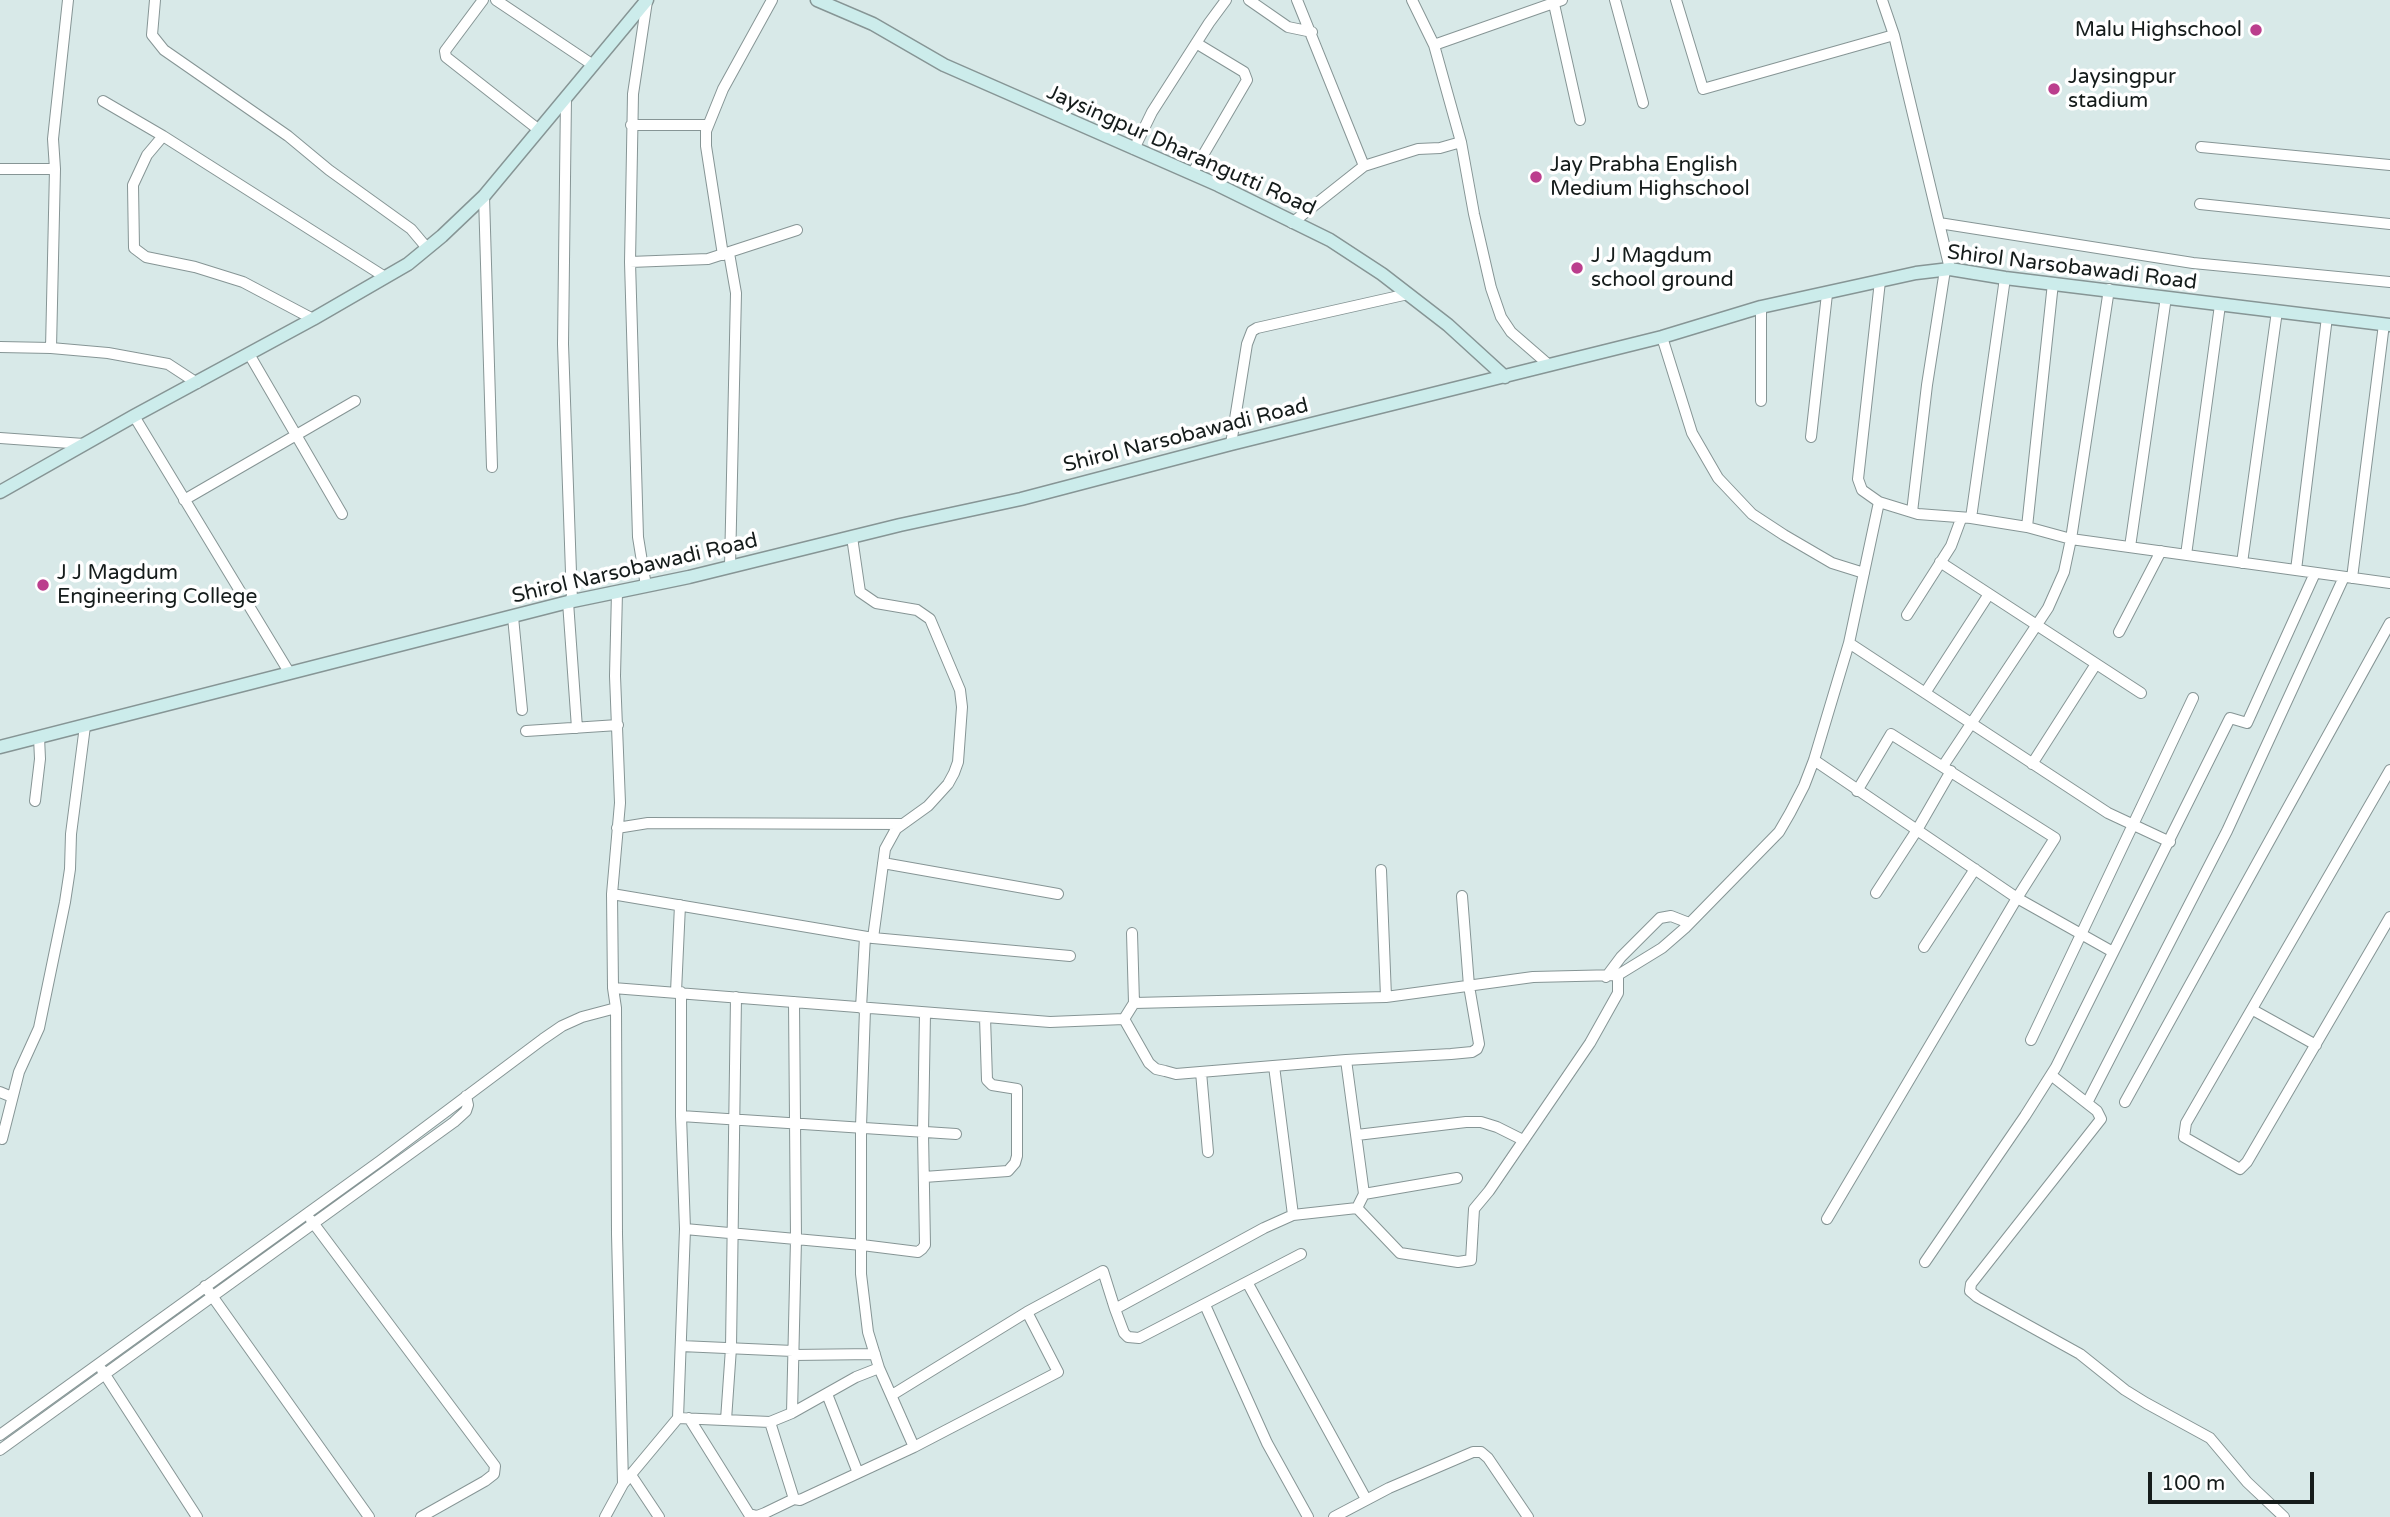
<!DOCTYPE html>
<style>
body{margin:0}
#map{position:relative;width:2390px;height:1517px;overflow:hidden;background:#d8e9e8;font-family:"Varela Round",sans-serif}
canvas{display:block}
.scale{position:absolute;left:2148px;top:1472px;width:166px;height:32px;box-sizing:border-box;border:4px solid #151c1b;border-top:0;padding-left:9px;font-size:21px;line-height:24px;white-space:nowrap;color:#151c1b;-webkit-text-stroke:5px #fff;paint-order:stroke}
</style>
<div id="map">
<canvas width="2390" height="1517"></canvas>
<div class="scale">100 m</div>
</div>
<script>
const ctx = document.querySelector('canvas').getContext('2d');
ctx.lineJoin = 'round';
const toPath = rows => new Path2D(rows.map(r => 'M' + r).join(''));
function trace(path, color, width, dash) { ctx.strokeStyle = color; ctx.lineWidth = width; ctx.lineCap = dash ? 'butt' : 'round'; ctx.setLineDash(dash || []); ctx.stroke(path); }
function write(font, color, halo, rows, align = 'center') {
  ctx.font = font + ' "Varela Round",sans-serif'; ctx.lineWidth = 7; ctx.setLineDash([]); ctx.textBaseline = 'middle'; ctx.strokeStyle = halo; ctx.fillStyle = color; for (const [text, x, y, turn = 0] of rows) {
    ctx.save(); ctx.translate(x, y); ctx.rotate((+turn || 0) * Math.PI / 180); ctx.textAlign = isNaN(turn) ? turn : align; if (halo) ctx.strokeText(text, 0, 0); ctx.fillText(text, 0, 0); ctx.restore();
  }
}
const street = toPath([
 [155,0,152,35,164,50,288,136,329,170,411,229,427,248],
 [483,0,445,51,446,57,539,130],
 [496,0,593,65],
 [1249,0,1288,27,1312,32],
 [1297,0,1364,166],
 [1412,0,1434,45,1461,142,1474,214,1491,288,1501,317,1511,332,1549,365],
 [1615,0,1643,103],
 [1676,0,1703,89,1894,35],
 [1882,0,1894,35,1950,269],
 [1554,4,1580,120],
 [1434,45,1562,0],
 [566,97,563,344,572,601],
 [103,101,163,136,385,277],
 [631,125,707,125],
 [163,136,147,155,133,185,134,248,146,257,195,267,243,282,313,319],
 [2201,147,2390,165],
 [1134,149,1152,112,1209,23,1226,0],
 [0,169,55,169],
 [1192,174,1247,80,1244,72,1196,43],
 [484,196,492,467],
 [2200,204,2390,224],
 [1292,223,1364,166,1418,149,1440,148,1461,142],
 [1939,223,2193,263,2390,282],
 [729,253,736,293,730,567],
 [723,255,706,146,706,131,723,89,772,0],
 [630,262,708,259,797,230],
 [1880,281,1858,479,1862,490,1879,502,1918,514,1971,518,2027,527,2071,539,2390,583],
 [1662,337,1692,433,1718,478,1752,514,1784,535,1832,563,1864,573],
 [0,347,51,348,108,353,168,364,197,383],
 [51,348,55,169,53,139,68,0],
 [249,354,342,514],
 [1761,401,1761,307],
 [134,416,289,672],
 [1811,437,1827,294],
 [0,438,84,444],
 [1231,444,1247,344,1252,331,1257,328,1408,294],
 [184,500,355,401],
 [1912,512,1927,385,1945,270],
 [1971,518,2005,278],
 [2027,527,2053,283],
 [852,537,860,592,876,603,917,610,930,619,960,690,962,707,958,762,954,773,948,784,928,806,896,829,885,849,873,938],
 [2130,547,2166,297],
 [2186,555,2220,305],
 [1940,562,2141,693],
 [2242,563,2277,311],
 [2296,570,2327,317],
 [2352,578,2384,324],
 [646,586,638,537,630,262,633,94,647,1],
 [568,602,577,728],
 [1907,615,1951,546,1961,519],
 [513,617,522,710],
 [2119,632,2161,551],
 [1849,643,2108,813,2170,842],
 [1925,693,1989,594],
 [526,731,618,725],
 [1814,760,2017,898,2113,952],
 [2032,764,2096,664],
 [1943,766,2048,608,2064,572,2071,539,2109,289],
 [2390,770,2186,1123,2184,1137,2240,1169,2247,1162,2390,917],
 [35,801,40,759,39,737],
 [617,828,648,823,902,824],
 [883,863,1058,894],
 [1381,870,1386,997],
 [1876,893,1917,830,1951,771],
 [612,894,873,938,1070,956],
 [1462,896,1469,986,1479,1044,1477,1049,1472,1052,1451,1054,1346,1060,1364,1194,1357,1208,1400,1253,1458,1262,1471,1260,1474,1209,1489,1191,1590,1043,1618,993,1618,975],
 [1132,933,1134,1003],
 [1924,947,1975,869],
 [1606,977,1621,957,1660,918,1671,916,1689,923],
 [613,988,1050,1022,1124,1019,1134,1003,1386,997,1533,977,1618,975,1662,948,1685,928,1779,832,1790,813,1804,786,1814,760,1849,643,1879,502],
 [676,992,680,905],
 [861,1008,865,937],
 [865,1009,861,1127,861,1274,868,1332,879,1368,914,1447],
 [2253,1010,2316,1045],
 [1124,1019,1149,1063,1156,1069,1165,1071,1176,1074,1346,1060],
 [2031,1040,2193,698],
 [1274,1066,1293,1215],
 [1201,1072,1208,1152],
 [2051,1075,2097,1111,2101,1119,1971,1284,1970,1291,1977,1297,2080,1354,2125,1390,2146,1403,2210,1438,2247,1482,2284,1517],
 [0,1092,12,1097],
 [2125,1102,2390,623],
 [2087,1103,2227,831,2344,577],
 [681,1116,956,1134],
 [1357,1135,1466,1122,1481,1122,1497,1127,1523,1140],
 [2,1139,19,1072,39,1028,65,902,70,869,71,834,85,726],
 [924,1177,1008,1171,1015,1163,1017,1156,1017,1089,992,1085,987,1080,985,1017],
 [1364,1194,1457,1178],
 [1827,1219,2017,898,2055,838,1891,734,1857,791],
 [311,1220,495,1466,494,1474,485,1481,421,1517],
 [685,1229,862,1245,918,1252,922,1249,925,1245,923,1133,925,1013],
 [1925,1262,2025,1116,2056,1067,2230,718,2247,723,2315,573],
 [1247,1282,1366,1499],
 [205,1286,369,1517],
 [1205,1305,1267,1443,1308,1517],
 [1115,1309,1124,1333,1128,1337,1139,1338,1301,1254],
 [681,1346,793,1351],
 [793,1355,875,1354],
 [102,1370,197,1517],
 [827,1394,858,1473],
 [892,1395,1027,1312,1103,1271,1115,1309,1264,1228,1293,1215,1357,1208],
 [792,1413,796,1239,794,1002],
 [678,1418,770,1422,792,1413,856,1377,879,1368],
 [689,1418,749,1514,757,1516,765,1513,794,1499],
 [726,1420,731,1348,736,997],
 [770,1422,794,1499,800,1500,914,1447,1058,1372,1027,1312],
 [0,1435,380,1161,543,1039,562,1026,582,1017,616,1008],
 [0,1450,454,1122,466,1111,468,1105,466,1096],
 [631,1475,659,1517],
 [623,1484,678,1418,685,1229,681,1116,681,992],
 [605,1517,623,1484,617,1234,616,1008,613,988,612,894,620,803,615,676,617,592],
 [1334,1517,1389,1488,1473,1452,1481,1452,1488,1458,1528,1517]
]);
const secondary = toPath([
 [817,0,873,24,944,65,1218,185,1330,240,1382,274,1448,325,1505,377],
 [0,492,134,416,313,319,408,264,442,236,484,196,647,0],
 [0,747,568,602,689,577,900,525,1021,499,1231,444,1662,337,1761,307,1916,273,1950,269,2005,278,2390,325]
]);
trace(street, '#869595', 12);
trace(secondary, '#869595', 15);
trace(street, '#fff', 10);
trace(secondary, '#cceceb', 12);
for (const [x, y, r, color] of [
 [2256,30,7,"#bb3e8d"],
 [2054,89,7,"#bb3e8d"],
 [1536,177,7,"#bb3e8d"],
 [1577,268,7,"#bb3e8d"],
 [43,585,7,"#bb3e8d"]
]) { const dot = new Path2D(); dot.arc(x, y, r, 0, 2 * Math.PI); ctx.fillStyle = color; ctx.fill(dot); trace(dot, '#fff', 2.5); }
write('21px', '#151c1b', '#fff', [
 ["Malu Highschool",2242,30,"right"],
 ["Jaysingpur",2068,77],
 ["stadium",2068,101],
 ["Jay Prabha English",1550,165],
 ["Medium Highschool",1550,189],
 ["J J Magdum",1591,256],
 ["school ground",1591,280],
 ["J J Magdum",57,573],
 ["Engineering College",57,597]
], 'left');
write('21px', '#151c1b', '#fff', [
 ["Jaysingpur Dharangutti Road",1181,151,24],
 ["Shirol Narsobawadi Road",2072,268,7],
 ["Shirol Narsobawadi Road",1186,436,-14],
 ["Shirol Narsobawadi Road",635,569,-13]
]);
</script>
